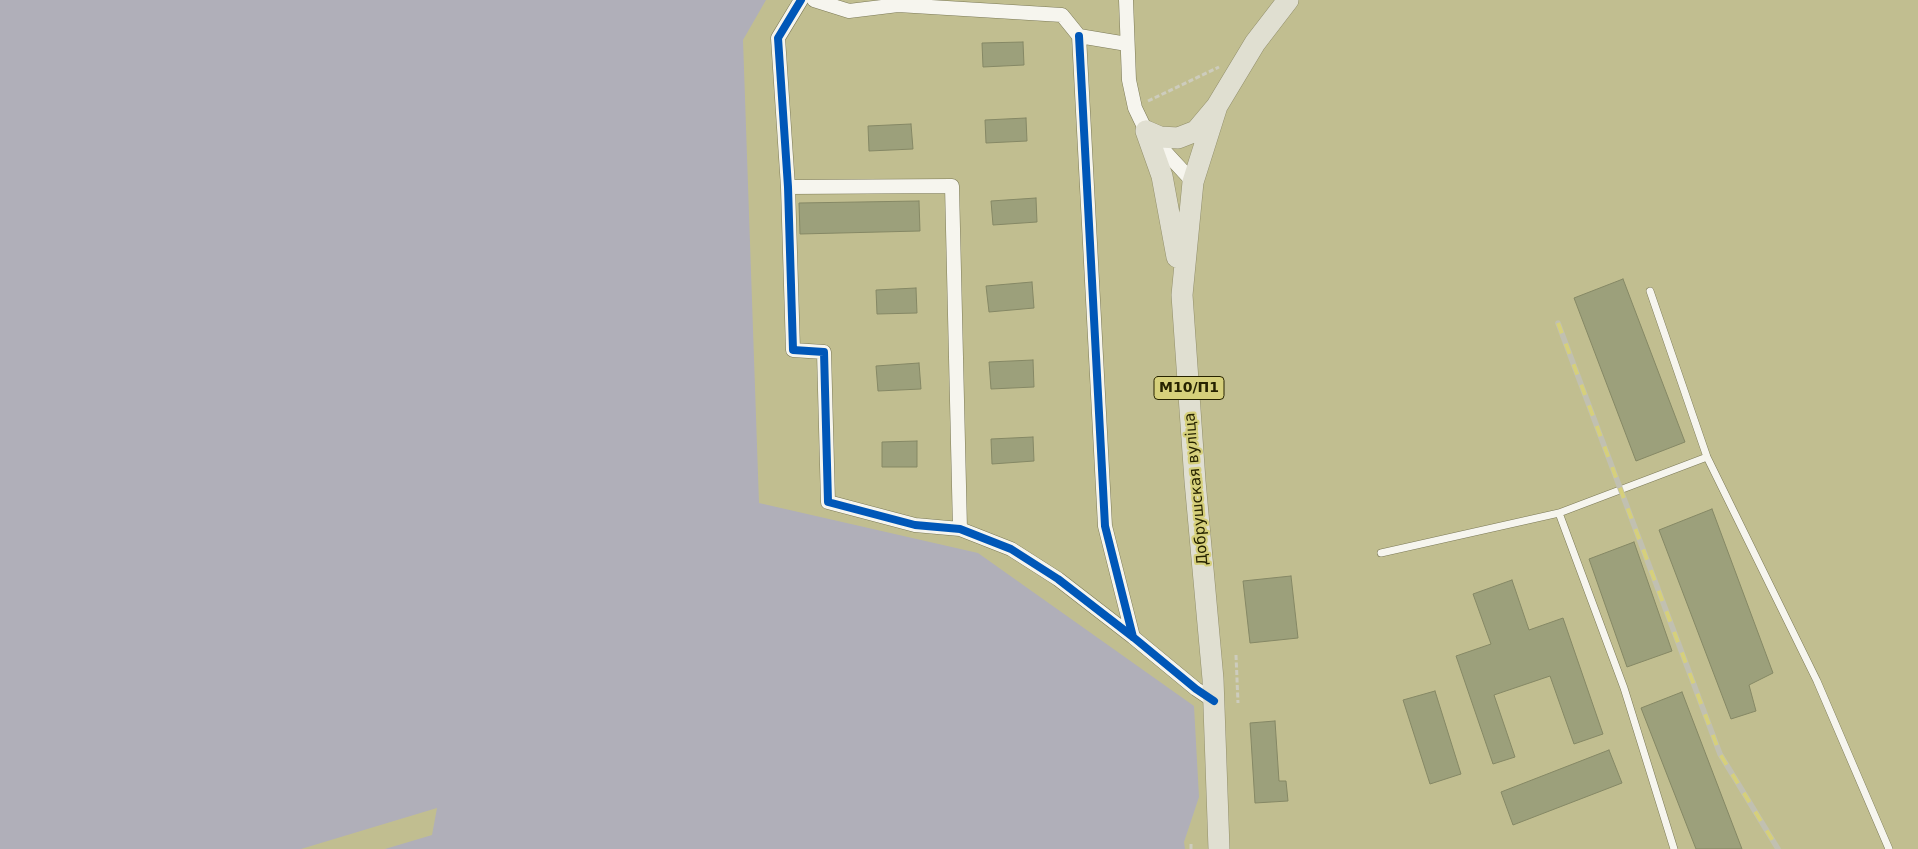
<!DOCTYPE html>
<meta charset="utf-8">
<style>
body{margin:0}
canvas{display:block;background:#c1be90}
</style>
<canvas width="1918" height="849"></canvas>
<script>
const ctx = document.querySelector('canvas').getContext('2d');
ctx.lineJoin = 'round';
function fill(path, color) { ctx.fillStyle = color; ctx.fill(path, 'evenodd'); }
const toPath = rows => new Path2D(rows.map(r => 'M' + r).join(''));
function trace(path, color, width, dash) { ctx.strokeStyle = color; ctx.lineWidth = width; ctx.lineCap = dash ? 'butt' : 'round'; ctx.setLineDash(dash || []); ctx.stroke(path); }
function write(font, color, halo, rows, align = 'center') {
  ctx.font = font + ' "DejaVu Sans",sans-serif'; ctx.lineWidth = 4.5; ctx.setLineDash([]); ctx.textBaseline = 'middle'; ctx.strokeStyle = halo; ctx.fillStyle = color; for (const [text, x, y, turn = 0] of rows) {
    ctx.save(); ctx.translate(x, y); ctx.rotate((+turn || 0) * Math.PI / 180); ctx.textAlign = isNaN(turn) ? turn : align; if (halo) ctx.strokeText(text, 0, 0); ctx.fillText(text, 0, 0); ctx.restore();
  }
}
fill(toPath([
 [0,0,766,0,743,40,759,503,978,553,1194,706,1199,797,1184,842,1185,849,385,849,432,835,437,808,301,849,0,849]
]), '#b0afb9');
const building = toPath([
 [1023,42,1024,65,983,67,982,43,1023,42],
 [1026,118,1027,141,986,143,985,120,1026,118],
 [911,124,913,149,869,151,868,126,911,124],
 [1036,198,1037,222,993,225,991,201,1036,198],
 [919,201,920,231,800,234,799,203,919,201],
 [1623,279,1685,442,1636,461,1574,298,1623,279],
 [1032,282,1034,308,989,312,986,286,1032,282],
 [916,288,917,313,877,314,876,290,916,288],
 [1033,360,1034,387,991,389,989,362,1033,360],
 [919,363,921,389,878,391,876,366,919,363],
 [1033,437,1034,461,992,464,991,439,1033,437],
 [917,441,917,467,882,467,882,442,917,441],
 [1712,509,1773,673,1749,685,1756,711,1731,719,1659,530,1712,509],
 [1634,542,1672,651,1627,667,1589,559,1634,542],
 [1291,576,1298,638,1250,643,1243,581,1291,576],
 [1512,580,1529,630,1563,618,1603,734,1574,744,1550,676,1494,695,1515,757,1493,764,1456,656,1491,644,1473,594,1512,580],
 [1435,691,1461,774,1430,784,1403,700,1435,691],
 [1682,692,1742,849,1696,849,1641,708,1682,692],
 [1275,721,1279,781,1286,781,1288,801,1255,803,1250,723,1275,721],
 [1609,750,1622,783,1513,825,1501,792,1609,750]
]);
fill(building, '#9ca07b');
trace(building, '#858865', 1);
const lane = toPath([
 [1650,291,1707,457,1817,681,1889,849],
 [1559,513,1624,688,1674,849],
 [1381,553,1559,513,1707,457]
]);
const street = toPath([
 [801,0,778,38,788,187,793,350,824,352,828,502,915,525,960,529,1011,549,1058,579,1133,637,1196,689,1214,701],
 [814,0,849,11,898,5,1062,15,1079,36,1127,44],
 [1126,0,1129,80,1135,108,1146,131,1193,182],
 [1079,36,1105,526,1133,637],
 [788,187,952,186,960,529]
]);
const primary = toPath([
 [1217,106,1193,182,1182,295,1195,481,1213,679,1219,849],
 [1146,131,1160,137,1178,138,1196,131,1217,106,1255,43,1288,0],
 [1146,131,1162,176,1177,257]
]);
trace(lane, '#7b7956', 8);
trace(street, '#7b7956', 15);
trace(primary, '#918e6a', 22);
trace(toPath([
 [1148,101,1219,67],
 [1236,655,1238,703],
 [1191,844,1191,849]
]), '#cdccbd', 3, [5, 2.5]);
trace(lane, '#f6f5ee', 7);
trace(street, '#f6f5ee', 14);
trace(primary, '#e0dfd1', 21);
const rail = toPath([
 [1558,323,1720,754,1778,849]
]);
trace(rail, '#c1c0b1', 5.5);
trace(rail, '#d6d07b', 4, [11]);
trace(toPath([
 [801,0,778,38,788,187,793,350,824,352,828,502,915,525,960,529,1011,549,1058,579,1133,637,1196,689,1214,701],
 [1079,36,1105,526,1133,637]
]), '#0057b8', 8);
for (const [x, y, w] of [
 [1189,388,70]
]) { const box = new Path2D(); box.roundRect(x - w / 2, y - 11.5, w, 23, 4); ctx.fillStyle = '#d6d07b'; ctx.fill(box); trace(box, '#262300', 1); }
write('bold 14px', '#262300', null, [
 ["М10/П1",1189,388]
]);
write('15px', '#262300', '#d6d07b', [
 ["Добрушская вуліца",1197,489,-95]
]);
</script>
